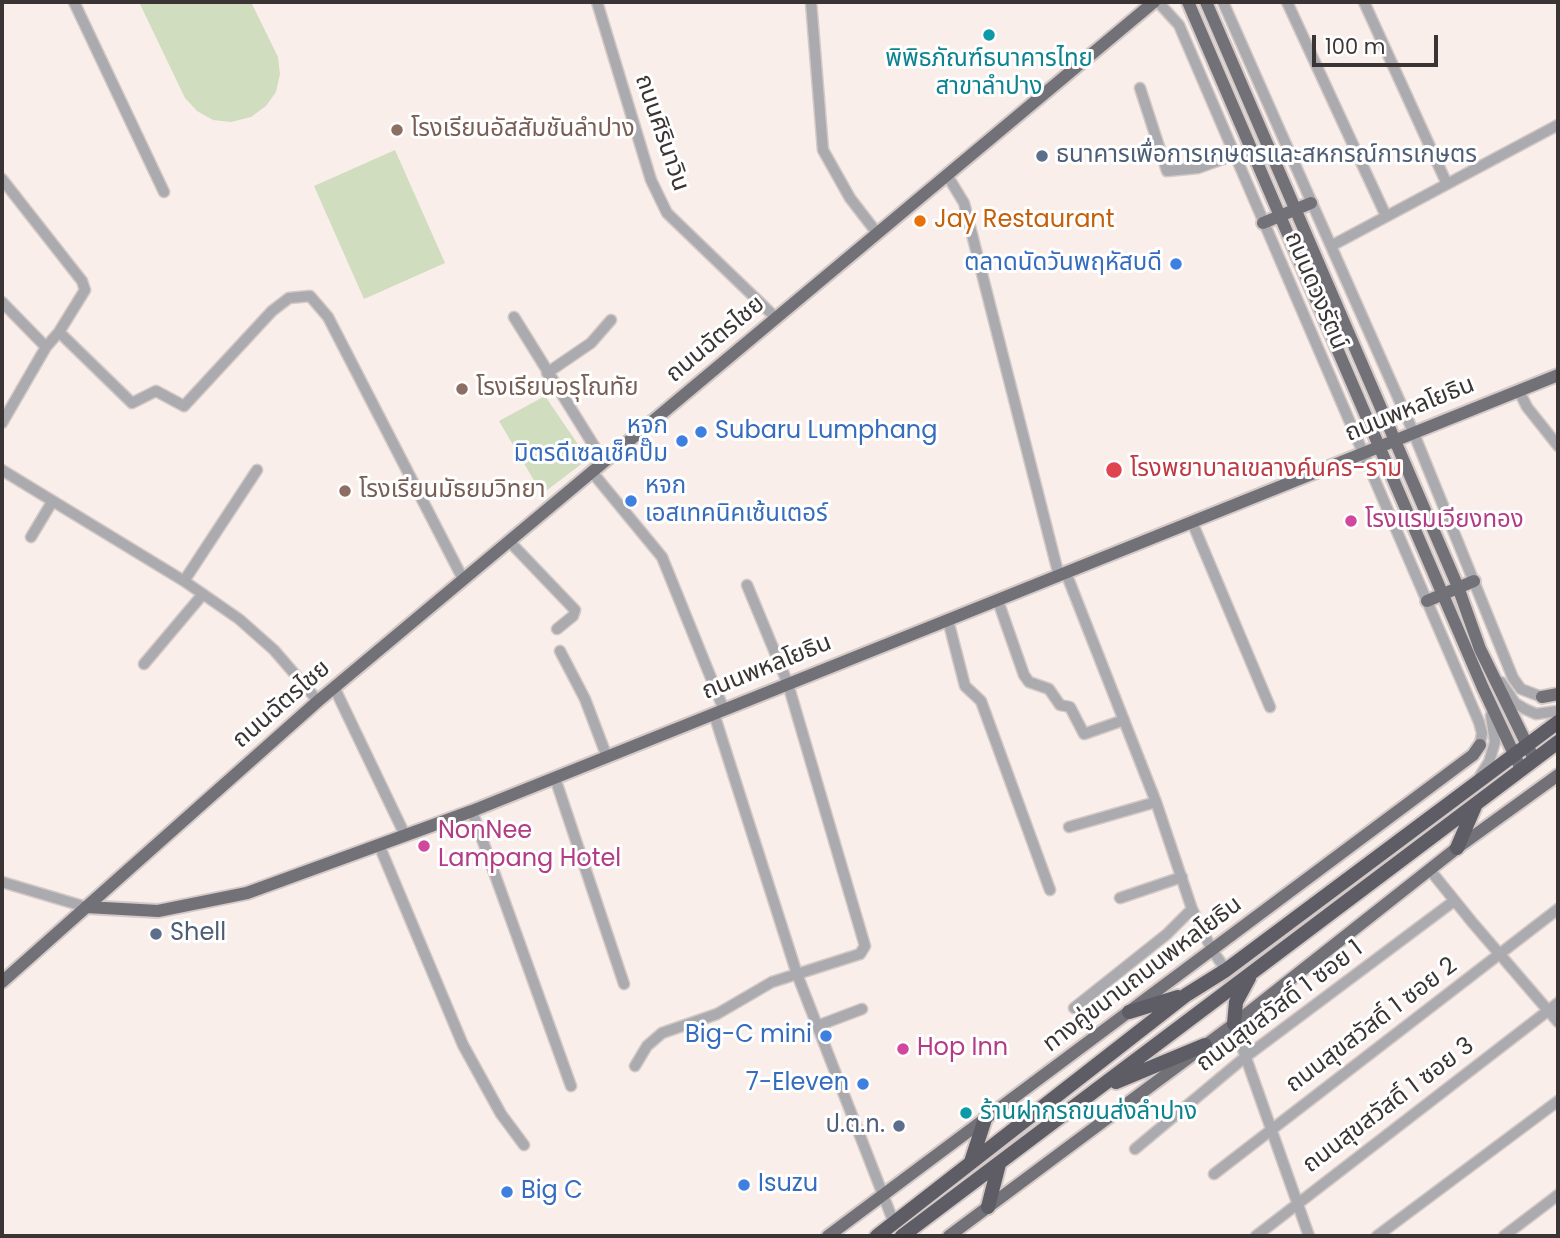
<!DOCTYPE html>
<meta charset="utf-8">
<style>
body{margin:0}
#map{position:relative;width:1560px;height:1238px;overflow:hidden;background:#f9eeea;font-family:Poppins,sans-serif}
canvas{display:block}
.frame{position:absolute;inset:0;border:4px solid #3a3534;pointer-events:none}
.scale{position:absolute;left:1312px;top:35px;width:126px;height:32px;box-sizing:border-box;border:4px solid #3a3534;border-top:0;padding-left:9px;font-size:21px;line-height:24px;white-space:nowrap;color:#3a3534;-webkit-text-stroke:5px #fff;paint-order:stroke}
</style>
<div id="map">
<canvas width="1560" height="1238"></canvas>
<div class="frame"></div>
<div class="scale">100 m</div>
</div>
<script>
const ctx = document.querySelector('canvas').getContext('2d');
ctx.lineJoin = 'round';
function fill(path, color) { ctx.fillStyle = color; ctx.fill(path, 'evenodd'); }
const toPath = rows => new Path2D(rows.map(r => 'M' + r).join(''));
function trace(path, color, width, dash) { ctx.strokeStyle = color; ctx.lineWidth = width; ctx.lineCap = dash ? 'butt' : 'round'; ctx.setLineDash(dash || []); ctx.stroke(path); }
function write(font, color, halo, rows, align = 'center') {
  ctx.font = font + ' Poppins,"Noto Sans Thai",sans-serif'; ctx.lineWidth = 6; ctx.setLineDash([]); ctx.textBaseline = 'middle'; ctx.strokeStyle = halo; ctx.fillStyle = color; for (const [text, x, y, turn = 0] of rows) {
    ctx.save(); ctx.translate(x, y); ctx.rotate((+turn || 0) * Math.PI / 180); ctx.textAlign = isNaN(turn) ? turn : align; if (halo) ctx.strokeText(text, 0, 0); ctx.fillText(text, 0, 0); ctx.restore();
  }
}
fill(toPath([
 [139,2,251,2,278,57,280,74,276,92,266,106,251,117,231,122,213,120,197,111,185,98],
 [395,150,445,263,364,299,314,186],
 [545,396,588,459,542,494,499,421]
]), '#d1ddbf');
const minor = toPath([
 [74,2,164,192],
 [597,2,651,180,667,213,776,318],
 [811,2,823,150,850,198,877,233],
 [1158,2,1179,25,1479,722,1482,733,1480,745],
 [1223,2,1412,429,1513,678,1521,689,1542,697],
 [1287,2,1386,216],
 [1364,2,1447,184],
 [1140,88,1167,171,1198,168,1234,155],
 [947,175,964,203,1059,576],
 [2,179,82,281,85,290,59,332,46,347,2,423],
 [1331,246,1558,125],
 [2,302,46,347],
 [514,317,604,462],
 [59,332,132,403,156,391,184,406,272,311,289,298,310,296,328,317,463,579],
 [547,373,591,343,611,320],
 [1519,391,1527,407,1558,446],
 [2,470,184,581,239,619,274,650,318,701],
 [592,472,662,557,724,710],
 [1192,522,1270,707],
 [31,537,52,502],
 [509,541,575,610,573,616,557,629],
 [1066,573,1156,802,1192,909,1212,950,1226,970],
 [184,581,257,470],
 [998,601,1024,675,1029,682,1049,689,1060,705,1070,707,1084,734,1124,720],
 [948,620,965,686,981,701,1050,890],
 [560,651,585,699,607,757],
 [144,664,203,594],
 [1501,682,1515,703,1525,709,1536,714,1558,711],
 [334,687,405,835],
 [714,714,797,974,894,1223],
 [1480,776,1489,762,1495,742,1491,715],
 [555,778,624,984],
 [472,811,571,1086],
 [1069,827,1156,802],
 [379,845,463,1045,501,1114,524,1145],
 [1430,870,1472,922,1558,1022],
 [2,882,86,907],
 [1120,898,1182,877],
 [1074,1008,1167,934,1192,909],
 [1234,1024,1309,1236],
 [817,1026,862,1009],
 [635,1066,647,1046,662,1033,717,1014,772,982,860,954,865,946,788,684,747,585],
 [1135,1149,1244,1058,1454,901],
 [1214,1174,1558,909],
 [1256,1236,1558,1003],
 [1377,1236,1558,1101],
 [1504,1236,1558,1195]
]);
const major = toPath([
 [1188,2,1483,688,1521,769],
 [1206,2,1458,587,1480,649,1534,759],
 [1263,223,1311,203],
 [1427,601,1474,581],
 [1542,697,1558,694],
 [86,907,158,911,247,893,472,811,1558,375],
 [2,982,318,701,1154,2],
 [828,1236,1473,755,1480,745],
 [949,1236,1234,1024,1457,848,1558,775]
]);
const highway = toPath([
 [1457,848,1475,806],
 [1129,1012,1178,997],
 [1234,1024,1236,1002,1249,978],
 [1116,1082,1205,1045],
 [971,1162,985,1119],
 [988,1207,999,1164],
 [877,1236,1186,995,1226,970,1558,722],
 [902,1236,1558,742]
]);
trace(minor, '#d3c9c6', 13);
trace(major, '#d3c9c6', 16);
trace(highway, '#d3c9c6', 18);
trace(minor, '#ababaf', 10);
trace(major, '#727178', 12);
trace(highway, '#5e5c65', 14);
for (const [x, y, r, color] of [
 [989,35,7,"#0f9aa8"],
 [397,130,7,"#8d6e63"],
 [1042,156,7,"#5c6f8a"],
 [920,221,7,"#e8710a"],
 [1176,264,7,"#3f7fe0"],
 [462,389,7,"#8d6e63"],
 [701,432,7,"#3f7fe0"],
 [682,441,7,"#3f7fe0"],
 [1114,470,9,"#e0444e"],
 [345,491,7,"#8d6e63"],
 [631,501,7,"#3f7fe0"],
 [1351,521,7,"#d1479c"],
 [424,846,7,"#d1479c"],
 [156,934,7,"#5c6f8a"],
 [826,1036,7,"#3f7fe0"],
 [903,1049,7,"#d1479c"],
 [863,1084,7,"#3f7fe0"],
 [966,1113,7,"#0f9aa8"],
 [899,1126,7,"#5c6f8a"],
 [744,1185,7,"#3f7fe0"],
 [507,1192,7,"#3f7fe0"]
]) { const dot = new Path2D(); dot.arc(x, y, r, 0, 2 * Math.PI); ctx.fillStyle = color; ctx.fill(dot); trace(dot, '#fff', 2.5); }
write('24px', '#0d838f', '#fff', [
 ["พิพิธภัณฑ์ธนาคารไทย",989,60],
 ["สาขาลำปาง",989,88],
 ["ร้านฝากรถขนส่งลำปาง",980,1113,"left"]
]);
write('24px', '#785e54', '#fff', [
 ["โรงเรียนอัสสัมชันลำปาง",411,130],
 ["โรงเรียนอรุโณทัย",476,389],
 ["โรงเรียนมัธยมวิทยา",359,491]
], 'left');
write('24px', '#3a3534', '#fff', [
 ["ถนนศิรินาวิน",661,133,71],
 ["ถนนดวงรัตน์",1315,291,67],
 ["ถนนฉัตรไชย",716,340,-40],
 ["ถนนพหลโยธิน",1410,410,-22],
 ["ถนนพหลโยธิน",767,668,-22],
 ["ถนนฉัตรไชย",282,705,-41],
 ["ทางคู่ขนานถนนพหลโยธิน",1143,975,-37],
 ["ถนนสุขสวัสดิ์ 1 ซอย 1",1280,1007,-37],
 ["ถนนสุขสวัสดิ์ 1 ซอย 2",1372,1026,-37],
 ["ถนนสุขสวัสดิ์ 1 ซอย 3",1389,1106,-37]
]);
write('24px', '#4e5e75', '#fff', [
 ["ธนาคารเพื่อการเกษตรและสหกรณ์การเกษตร",1056,156],
 ["Shell",170,934],
 ["ป.ต.ท.",885,1126,"right"]
], 'left');
write('24px', '#c56008', '#fff', [
 ["Jay Restaurant",934,221]
], 'left');
write('24px', '#366cbe', '#fff', [
 ["ตลาดนัดวันพฤหัสบดี",1162,264],
 ["หจก",668,427],
 ["มิตรดีเซลเช็คปั๊ม",668,455],
 ["Subaru Lumphang",715,432,"left"],
 ["หจก",645,487,"left"],
 ["เอสเทคนิคเซ้นเตอร์",645,515,"left"],
 ["Big-C mini",812,1036],
 ["7-Eleven",849,1084],
 ["Isuzu",758,1185,"left"],
 ["Big C",521,1192,"left"]
], 'right');
write('24px', '#be3a42', '#fff', [
 ["โรงพยาบาลเขลางค์นคร-ราม",1130,470]
], 'left');
write('24px', '#b23c85', '#fff', [
 ["โรงแรมเวียงทอง",1365,521],
 ["NonNee",438,832],
 ["Lampang Hotel",438,860],
 ["Hop Inn",917,1049]
], 'left');
</script>
